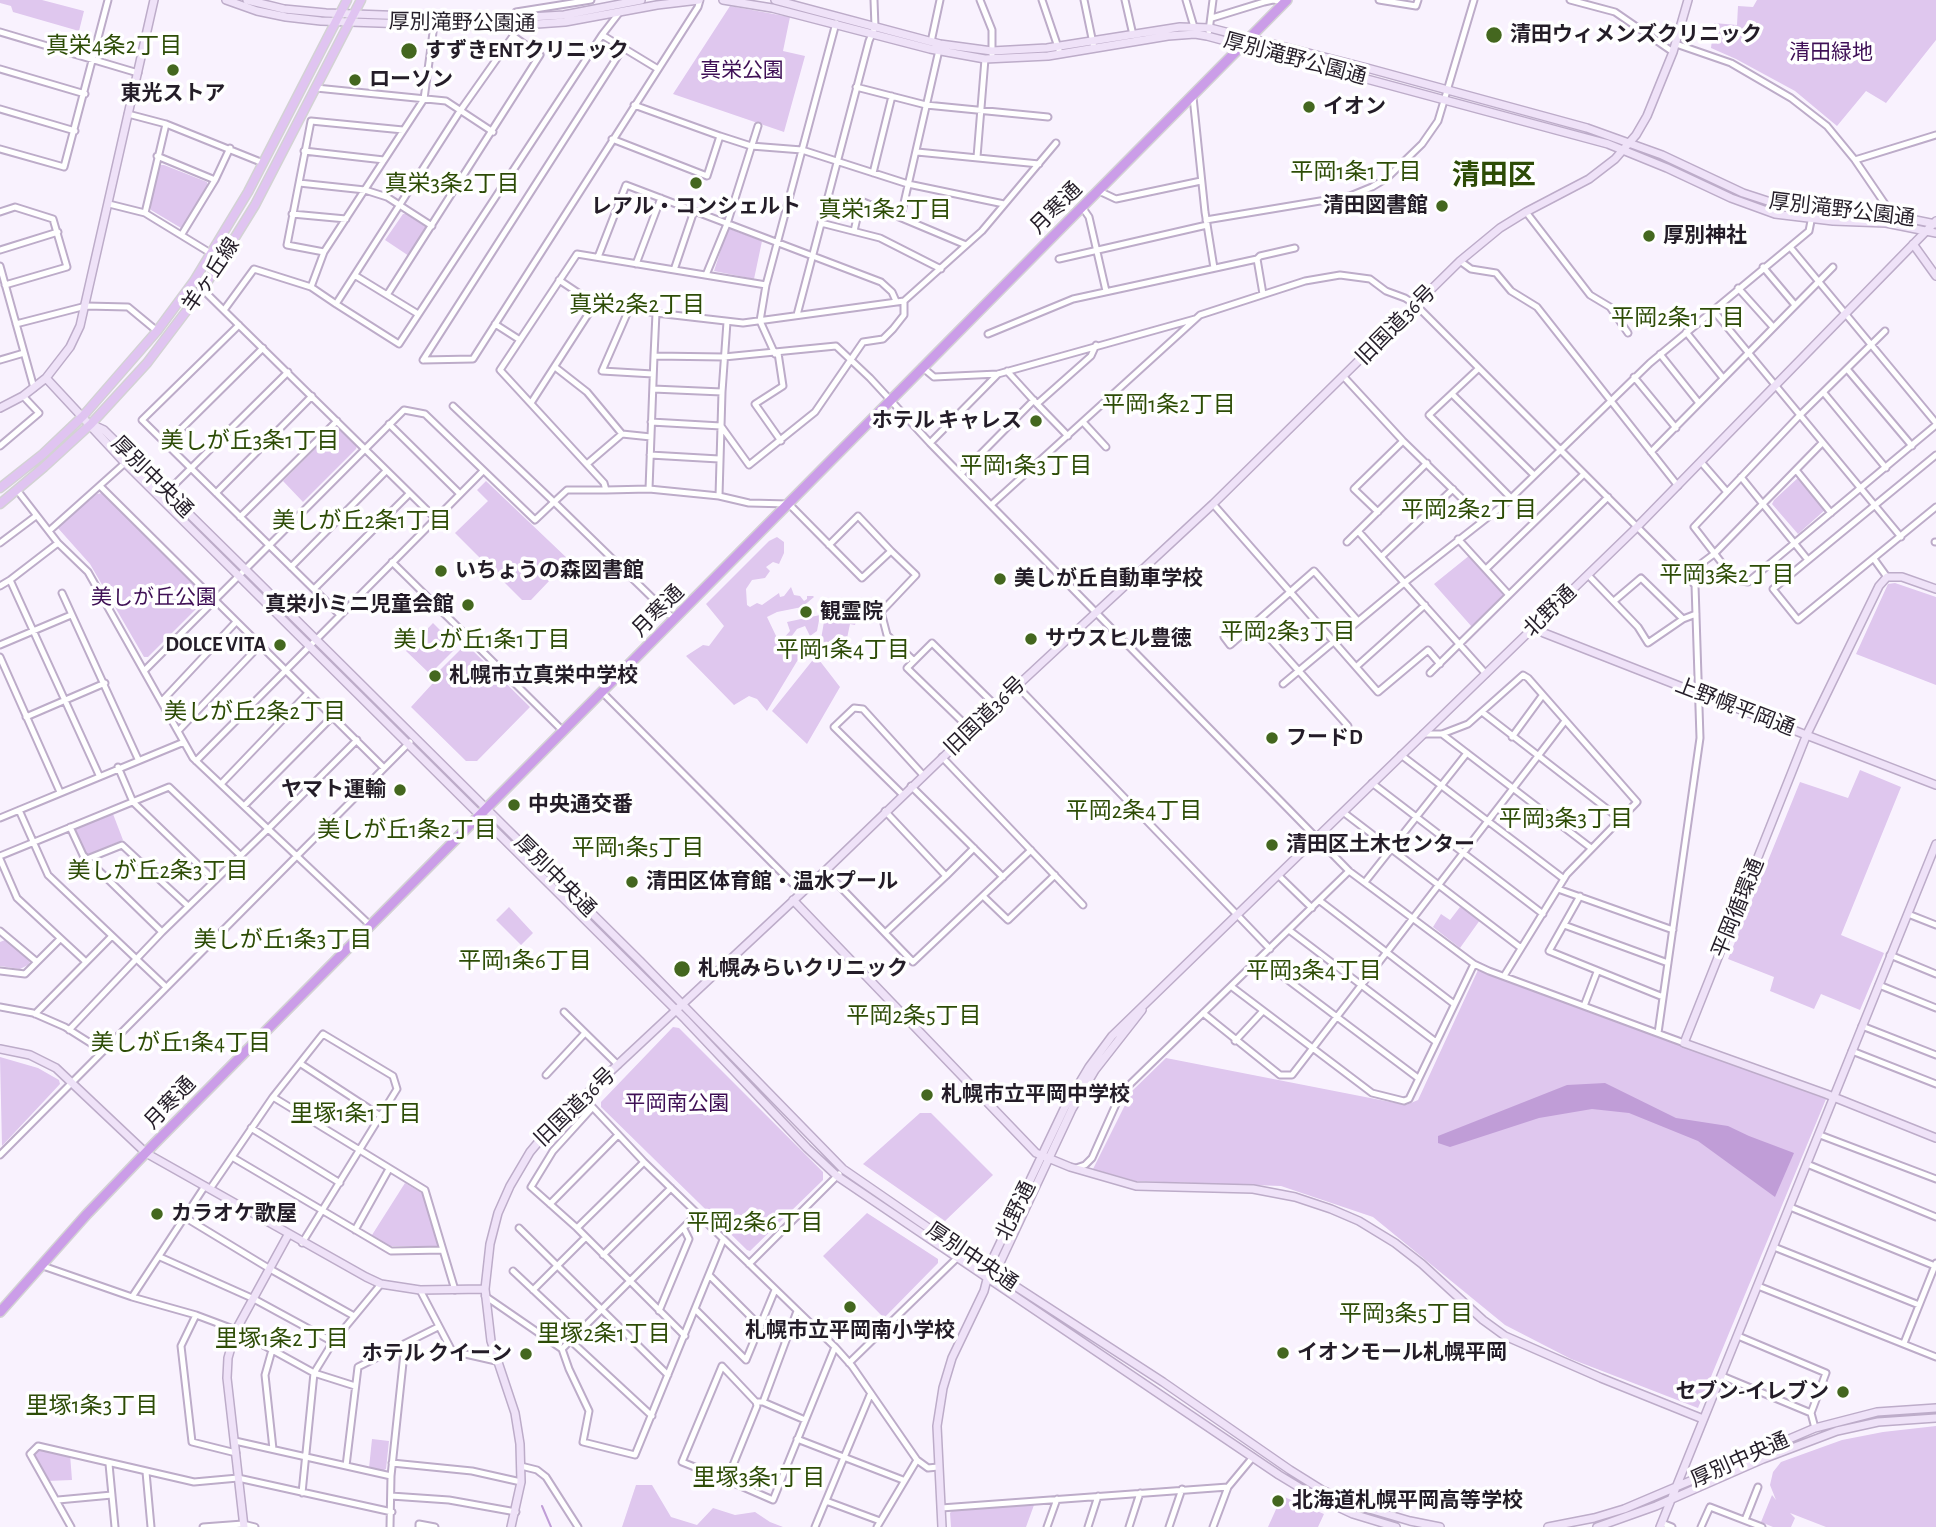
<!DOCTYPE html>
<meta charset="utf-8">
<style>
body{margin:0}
canvas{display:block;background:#f9f2fe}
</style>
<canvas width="1936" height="1527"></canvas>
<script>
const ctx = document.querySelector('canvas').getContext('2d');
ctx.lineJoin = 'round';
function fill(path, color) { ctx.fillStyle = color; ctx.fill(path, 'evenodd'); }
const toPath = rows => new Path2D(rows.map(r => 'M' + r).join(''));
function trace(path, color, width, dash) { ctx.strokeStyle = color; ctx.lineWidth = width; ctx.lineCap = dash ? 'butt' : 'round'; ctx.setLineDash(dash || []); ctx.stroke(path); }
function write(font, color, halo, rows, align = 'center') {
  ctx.font = font + ' "Alegreya Sans","Noto Sans JP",sans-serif'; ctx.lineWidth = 7; ctx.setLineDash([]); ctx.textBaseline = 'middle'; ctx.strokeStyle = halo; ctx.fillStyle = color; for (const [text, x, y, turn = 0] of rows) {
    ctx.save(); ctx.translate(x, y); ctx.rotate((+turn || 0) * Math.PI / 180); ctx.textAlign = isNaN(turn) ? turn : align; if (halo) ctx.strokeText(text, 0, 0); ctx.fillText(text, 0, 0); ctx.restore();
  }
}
fill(toPath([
 [0,0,42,0,84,11,79,31,13,12,11,6,0,3],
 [1757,0,1936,0,1936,40,1886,103,1866,91,1837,126,1795,91,1736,59,1711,48,1714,23,1737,25,1738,6,1753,7],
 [730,6,790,17,783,51,805,56,784,132,673,94],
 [160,165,164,165,207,182,208,186,181,228,151,210,150,207],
 [403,214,406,214,426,227,426,230,409,256,385,240],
 [730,229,762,241,754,279,714,271,727,231],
 [340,427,357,446,356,449,303,502,283,481,336,428],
 [1799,477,1826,509,1798,534,1772,504,1774,500],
 [486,481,569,560,531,600,522,600,455,533,488,501,477,490],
 [102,493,207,598,148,657,144,657,90,564,57,527,97,494],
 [777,537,784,542,784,553,779,564,773,562,766,567,770,571,765,578,752,580,746,589,747,605,750,607,757,603,762,605,779,593,780,597,784,596,791,587,794,595,800,596,804,601,807,599,807,596,813,596,814,597,802,607,777,612,767,617,777,638,782,640,790,631,787,622,820,615,817,631,810,636,805,626,797,629,791,637,798,644,799,658,767,711,757,699,749,696,734,705,686,656,703,645,709,646,724,626,706,604,769,541],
 [1470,555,1502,590,1503,595,1472,627,1434,584],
 [1895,583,1936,597,1936,685,1856,654,1888,584],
 [825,616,831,619,833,616,856,622,855,625,850,624,846,643,844,643,842,647,838,646,837,650,820,645],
 [433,623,457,647,430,674,406,651],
 [466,644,530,707,477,761,466,761,411,707,433,683,430,680],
 [816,656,840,687,807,744,772,711],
 [1860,770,1901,787,1841,935,1884,953,1860,1010,1821,994,1814,1009,1770,991,1774,977,1728,959,1800,782,1848,798],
 [113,814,123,840,89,854,85,853,75,833,76,829],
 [509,907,533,933,521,945,496,920],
 [1460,907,1480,920,1460,948,1433,927,1441,914,1450,920],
 [5,940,28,959,30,962,28,965,20,969,0,966,0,942],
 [1478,970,1826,1099,1698,1408,1571,1359,1505,1325,1373,1217,1281,1186,1135,1181,1093,1169,1132,1091,1166,1058,1406,1105,1418,1100],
 [673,1027,679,1028,823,1172,823,1180,750,1251,747,1250,601,1107,601,1102],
 [0,1057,38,1068,59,1080,60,1084,2,1146],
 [920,1113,931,1113,993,1175,945,1221,863,1164],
 [405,1183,425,1195,438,1246,390,1246,372,1235],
 [867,1213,938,1259,938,1263,884,1318,823,1256],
 [1936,1426,1936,1527,1826,1527,1790,1513,1795,1518,1791,1527,1773,1527,1761,1522,1772,1495,1776,1500,1770,1485,1773,1472,1781,1462,1842,1440,1883,1432],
 [372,1439,389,1441,386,1469,382,1471,369,1468],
 [38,1446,70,1454,72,1480,47,1481,30,1454],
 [636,1485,652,1485,671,1517,697,1525,713,1508,735,1515,755,1512,770,1522,783,1527,622,1527],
 [1282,1496,1324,1514,1318,1527,1268,1527],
 [1034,1505,1026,1527,951,1527,950,1513,952,1511]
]), '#dfc7ee');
fill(toPath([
 [1605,1083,1676,1118,1728,1126,1749,1136,1794,1153,1775,1197,1698,1141,1629,1113,1592,1109,1539,1118,1450,1147,1438,1143,1438,1136,1567,1085]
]), '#c09dd7');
trace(toPath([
 [542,1506,551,1527]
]), '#c09dd7', 2);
const street = toPath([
 [980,0,992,30,992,54],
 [1042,0,1060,53],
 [1084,0,1094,48],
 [1125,0,1133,35],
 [1186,0,1194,27],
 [1379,0,1416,6,1418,0],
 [1570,0,1615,12,1673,52],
 [1212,18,1264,2,1273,0,1285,2],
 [1209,31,1213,0],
 [0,32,138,73],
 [602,35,619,13],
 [931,42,940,0],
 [1676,44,1731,63,1791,98,1827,126,1855,160,1885,204,1886,217],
 [0,69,85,94],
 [856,87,926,105,1048,117],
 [316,88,446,101,493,132],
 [1193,97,1205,212,1214,268],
 [0,109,75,131],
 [128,114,166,124,263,163],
 [720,136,751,146,802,150,908,184,1004,204],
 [612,139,707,176,720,136,634,105],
 [0,149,64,167,108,0],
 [304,151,384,160],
 [917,152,1039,164],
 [157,156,215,180],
 [977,157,985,59],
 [1855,160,1936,135],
 [873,173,892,96],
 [299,183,365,190,387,197,432,226],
 [1099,191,1116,199,1201,181],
 [109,204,145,213,212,254],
 [1082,207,1089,217,1106,291],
 [0,212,15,207,53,219,67,267,5,285],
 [1526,212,1590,295,1610,307,1628,333],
 [145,213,166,124],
 [292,214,346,219],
 [901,216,939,50],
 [1206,220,1350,196,1372,187,1387,178,1422,144,1438,121,1474,0],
 [821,223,880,238,941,269],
 [854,231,861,201,966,245],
 [182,234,215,180,230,148],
 [1790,247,1936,423],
 [0,250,58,232],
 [324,252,287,245,311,121,403,130],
 [598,257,626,185,881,282,892,292,896,301],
 [1059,259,1207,225],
 [1257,259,1263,294],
 [1460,261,1471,269,1496,273,1511,291,1537,307,1678,486],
 [636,264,661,198],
 [0,266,34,388],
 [1763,267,1795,305],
 [674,270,694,211],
 [706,275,727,224,758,126],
 [356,276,418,314],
 [559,280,595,304],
 [194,281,436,519],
 [311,287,324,252,424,99,434,25],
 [1738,288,1773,327],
 [387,295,540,55,513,36],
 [336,304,399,344,602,35,658,69],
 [630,307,602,371,653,374],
 [224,310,254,269,311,287,336,304,460,111,513,36,516,12,591,0],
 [1713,310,1901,537],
 [797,315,869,41,875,27,874,0],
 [16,324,86,306,128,307,157,331],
 [495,324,520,340],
 [239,325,142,420,340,615],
 [1885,331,1800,415,1694,527,1735,580,1748,582,1936,425],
 [1686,332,1723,378],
 [988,334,1073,299,1257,259,1260,256,1295,248],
 [778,353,783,386,755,404,781,441],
 [775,354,760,321,766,285,836,23],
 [1660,354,1699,403],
 [654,356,656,313],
 [0,360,24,353],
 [423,360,473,359,698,7,700,0],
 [423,360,623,48],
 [555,367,587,392,622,434,651,437],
 [922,367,934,377,998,374,1195,319],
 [1478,369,1429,415,1511,498],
 [1847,369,1912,446],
 [1007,371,1037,404,1091,356,1096,345],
 [1344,377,1403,441,1484,520],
 [1634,377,1676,428],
 [653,389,722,392],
 [1824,393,1886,468],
 [1452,394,1534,475],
 [531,403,596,302,656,313,743,323,904,301,982,231,1056,143],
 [1037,404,1068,436],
 [453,406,554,502,567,490,606,490,604,483,500,370,577,254,766,285],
 [651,422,721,426,749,465,815,412,863,342,883,339,893,329,904,315,904,301],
 [1083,422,1106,447],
 [389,424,460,494],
 [167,443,263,348],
 [930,443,998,374],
 [0,446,39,413,23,396],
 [1651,452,1833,267],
 [650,455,719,459],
 [1936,455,1773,589,1798,620,1936,507],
 [1701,462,1727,492],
 [587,464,622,434],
 [1796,470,1831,513],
 [961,474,1034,400],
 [1741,477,1808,560],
 [100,486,384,768],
 [649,489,654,356,724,357,836,346,870,378,930,443,1349,871,1474,964,1489,971,1684,1043],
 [17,490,58,543,88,572,193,758,371,926],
 [606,490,649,489,719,496,749,503,789,504,862,578,891,551,916,575,881,612,887,635,914,661,907,668,971,730],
 [167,492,288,372],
 [216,493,312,396],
 [719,496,722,392,727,322],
 [1213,504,1378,692,1428,650,1440,664],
 [991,505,1200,315,1305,281,1340,275,1370,279,1386,291,1405,298,1416,305,1695,585,1700,738,1658,1033],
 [1378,512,1354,489,1403,441],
 [240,517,337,421],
 [49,531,125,463],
 [1358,531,1486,674],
 [1458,539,1509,595],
 [1347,542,1427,463],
 [1935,542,1936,542],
 [0,543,36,516],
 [829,545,858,516,891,551],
 [1382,556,1453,489],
 [1874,559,1887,577],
 [392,562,563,731],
 [291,567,386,471],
 [1486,569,1584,474],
 [1588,575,1638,627,1648,643,1683,619,1696,614],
 [1686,575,1714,554,1822,443],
 [10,580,58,543],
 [0,586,10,580,99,775],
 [314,589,409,494],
 [62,593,138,759],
 [1614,601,1641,578,1683,619],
 [1256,623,1348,726],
 [1224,637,1230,645,1314,571,1358,621],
 [0,645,71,615],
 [0,657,60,792],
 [914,661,932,643,996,706],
 [1356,667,1425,605],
 [144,671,404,410,425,414,535,520,554,502,674,619],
 [1430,673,1608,497],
 [1283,684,1404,583,1506,503,1650,363,1809,231,1813,211],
 [1017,686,1270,949],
 [602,692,801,892],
 [162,701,236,622],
 [1482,712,1620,819],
 [26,717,105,683],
 [179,730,260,645],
 [1423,734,1442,734,1468,724,1523,675,1528,678,1637,802,1567,874,1504,976],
 [1442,734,1591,848],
 [1512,737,1542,696],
 [1401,755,1564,879],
 [942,757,1083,905],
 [196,761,483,471],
 [118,767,133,802,214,880],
 [1372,783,1543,914],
 [221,784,308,693],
 [911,786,1003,877],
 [903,795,834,727,854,708,863,709,923,775],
 [244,806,332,717],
 [19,810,48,875,166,987],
 [885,811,946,876,885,933],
 [1343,812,1521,948],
 [0,818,184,742],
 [70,827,83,855,162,932],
 [0,856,169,787,240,855],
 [0,859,17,898,86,962],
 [87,859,122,845,188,906],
 [825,871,913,962,1031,850],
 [1278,875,1312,908],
 [946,876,974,848],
 [1365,882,1467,753],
 [1558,889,1673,930],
 [983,896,1008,920,1055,875],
 [1580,896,1549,951,1663,997],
 [1320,901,1454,1004],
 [1908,914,1936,925],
 [1564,925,1668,963],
 [1289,930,1436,1042],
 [0,931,37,962],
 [1890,955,1936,974],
 [1260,959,1418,1078],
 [0,971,25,974,60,939],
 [1879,985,1936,1008],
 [1232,987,1372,1093,1404,1101,1409,1099,1474,964],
 [1584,1006,1597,972],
 [0,1007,33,1013,65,1027,103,1051],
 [564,1012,618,1065],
 [1203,1013,1280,1075,1292,1075,1565,721],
 [35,1014,112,936],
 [1862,1026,1936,1055],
 [69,1030,162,932,268,829,357,740],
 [1235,1041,1262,1012],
 [1852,1051,1936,1084],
 [301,1064,379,1115],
 [546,1075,585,1033],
 [273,1097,425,1190,455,1290],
 [584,1098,644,1162,835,1347,852,1366,917,1460,928,1468,938,1467],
 [592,1108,553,1151,531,1187,577,1228,685,1336],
 [251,1128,340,1183],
 [1820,1135,1936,1179],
 [0,1155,410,742],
 [232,1157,391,1251,443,1250],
 [1807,1164,1936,1217],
 [1076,1168,1085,1165,1092,1158,1121,1093,1349,871],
 [210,1189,273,1097,323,1034,393,1076,397,1089,302,1243],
 [550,1204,618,1135],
 [1790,1207,1935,1266],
 [186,1218,270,1269,354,1316],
 [519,1228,668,1375],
 [577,1228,644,1162],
 [355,1230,389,1169],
 [1774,1247,1919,1305],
 [603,1255,671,1188],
 [160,1257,254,1299,333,1342],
 [749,1264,839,1174],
 [40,1265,132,1297,196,1315,236,1330,314,1373,355,1386],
 [513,1271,579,1333],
 [709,1275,761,1327],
 [1758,1286,1936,1357],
 [420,1290,452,1351,496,1361],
 [533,1290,586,1237],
 [485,1296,562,1349],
 [132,1297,205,1186],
 [696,1310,746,1360,775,1290],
 [659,1311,689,1239,684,1229],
 [797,1311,763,1402,756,1402,757,1406,727,1480,773,1500,835,1347],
 [196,1315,181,1346,192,1442,236,1453],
 [1738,1336,1826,1373,1811,1413,1815,1428],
 [571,1341,652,1416],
 [1904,1343,1936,1263],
 [562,1349,569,1369,589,1411,583,1442,635,1455,723,1240],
 [562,1349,697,1214],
 [272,1350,265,1375,273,1449],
 [849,1363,957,1258],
 [1722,1376,1811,1413],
 [763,1402,805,1420],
 [797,1439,903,1480],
 [235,1441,391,1476],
 [392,1463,472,1471,521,1482],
 [109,1464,115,1527],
 [346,1466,358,1367,438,1327],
 [521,1466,537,1470,546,1477,578,1527],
 [146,1472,151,1527],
 [727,1480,682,1462,722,1366,756,1402],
 [302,1493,314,1373,333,1342,381,1284],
 [391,1496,449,1500,516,1512],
 [58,1500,112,1495],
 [826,1501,880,1521],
 [941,1508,1228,1487],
 [1745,1520,1758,1487],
 [1662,1523,1672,1527],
 [71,1527,30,1454,38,1446,194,1482,238,1478,392,1512],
 [203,1527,243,1524,255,1527],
 [390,1527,391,1476,405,1344],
 [419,1527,419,1524,435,1527],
 [815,1527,870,1395],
 [877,1527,917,1460],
 [1047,1527,1057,1499],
 [1088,1527,1098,1496],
 [1129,1527,1140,1493],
 [1169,1527,1182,1489],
 [1213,1527,1228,1487,1253,1457],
 [1701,1527,1710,1507,1762,1527]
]);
const secondary = toPath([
 [226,0,257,11,286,17,321,21,495,27,565,22,657,5,699,0],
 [247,0,284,9,326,13,496,19,564,15,641,0],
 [723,0,772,8,930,49,985,59,1048,56,1168,36,1195,34,1207,36,1608,144,1667,168,1731,198,1775,214,1833,221,1886,223,1936,233],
 [775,0,940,44,992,51,1047,48,1180,27,1210,28,1367,68,1587,128,1662,155,1743,193,1786,207,1822,211,1886,214,1936,224],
 [1913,244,1936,276],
 [46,378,125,463,685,1019,807,1148,837,1176,1279,1475,1312,1495,1353,1514,1396,1527],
 [0,408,23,396,46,378,70,347,80,326,154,0],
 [91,424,104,430,246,570,640,961,843,1169,975,1260,1163,1382,1290,1470,1322,1490,1359,1506,1410,1521,1440,1527],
 [1936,589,1902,577,1887,577,1879,586,1807,734,1684,1043,1826,1094,1936,1138],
 [1535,627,1544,633,1687,689,1936,785],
 [793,900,1036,1153,1070,1167,1136,1186,1253,1189,1295,1197,1331,1209,1359,1221,1395,1243,1422,1264,1483,1320,1505,1336,1601,1378,1703,1419],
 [0,1049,30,1055,56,1068,146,1153,366,1277,381,1284,420,1290,485,1289],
 [991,1269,999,1265,1072,1109,1095,1070,1142,1010],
 [244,1527,227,1378,228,1358,236,1330,288,1235],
 [511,1527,521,1482,520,1444,515,1413,491,1341,485,1289,490,1244,498,1213,510,1186,530,1152,551,1127,825,871,1017,686,1213,504,1460,261,1500,228,1526,212,1589,179,1615,159,1636,135,1647,116,1673,52,1688,0],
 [942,1527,937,1426,943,1388,952,1358,984,1291,992,1260,1065,1107,1089,1067,1112,1036,1633,531,1936,221],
 [1548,1527,1594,1518,1624,1509,1815,1428,1877,1412,1936,1408],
 [1597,1527,1656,1506,1763,1459,1837,1431,1878,1422,1936,1418],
 [1660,1527,1936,844]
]);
const primary = toPath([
 [0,488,43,454,83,416,157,331,194,281,248,192,347,0],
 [0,504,44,467,91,424,147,363,203,289,255,205,361,0]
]);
const highway = toPath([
 [0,1312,87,1214,155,1143,1287,0]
]);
trace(street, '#bdacc9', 9);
trace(secondary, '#bdacc9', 10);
trace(primary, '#d3d2d4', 11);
trace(highway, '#d3d2d4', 12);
trace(street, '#fff', 5);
trace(secondary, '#efe2f8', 7);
trace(primary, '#e0c4f1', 8);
trace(highway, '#cb9de8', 9);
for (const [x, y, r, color] of [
 [1494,35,9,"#44671f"],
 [409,51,9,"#44671f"],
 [173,70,7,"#44671f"],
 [355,80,7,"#44671f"],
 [1309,107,7,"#44671f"],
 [696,183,7,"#44671f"],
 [1442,206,7,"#44671f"],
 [1649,236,7,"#44671f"],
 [1036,421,7,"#44671f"],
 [441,571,7,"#44671f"],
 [1000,579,7,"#44671f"],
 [468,605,7,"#44671f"],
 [806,612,7,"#44671f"],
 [1031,639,7,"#44671f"],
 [280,645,7,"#44671f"],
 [435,676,7,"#44671f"],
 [1272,738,7,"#44671f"],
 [400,790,7,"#44671f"],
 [514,805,7,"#44671f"],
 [1272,845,7,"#44671f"],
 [632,882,7,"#44671f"],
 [682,969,9,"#44671f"],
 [927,1095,7,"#44671f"],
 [157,1214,7,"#44671f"],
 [850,1307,7,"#44671f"],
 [1283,1353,7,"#44671f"],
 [526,1354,7,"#44671f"],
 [1843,1392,7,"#44671f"],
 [1278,1501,7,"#44671f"]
]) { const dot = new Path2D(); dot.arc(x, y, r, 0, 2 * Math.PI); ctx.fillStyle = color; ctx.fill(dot); trace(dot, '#fff', 2.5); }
write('21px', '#241d28', '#fff', [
 ["厚別滝野公園通",462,23,1],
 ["厚別滝野公園通",1295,59,15],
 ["月寒通",1056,208,-45],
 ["厚別滝野公園通",1842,210,7],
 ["羊ヶ丘線",211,275,-56],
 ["旧国道36号",1396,325,-45],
 ["厚別中央通",152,477,45],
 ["月寒通",658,611,-45],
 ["北野通",1550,611,-44],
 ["上野幌平岡通",1735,707,21],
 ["旧国道36号",985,716,-44],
 ["厚別中央通",555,876,45],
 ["平岡循環通",1738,908,-68],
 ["月寒通",170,1103,-46],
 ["旧国道36号",575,1107,-44],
 ["北野通",1016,1211,-64],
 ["厚別中央通",972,1257,34],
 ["厚別中央通",1740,1460,-24]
]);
write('bold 21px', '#241d28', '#fff', [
 ["清田ウィメンズクリニック",1510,35],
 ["すずきENTクリニック",425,51],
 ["ローソン",369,80],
 ["東光ストア",173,94,"center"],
 ["イオン",1323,107],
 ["清田図書館",1428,206,"right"],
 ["レアル・コンシェルト",696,207,"center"],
 ["厚別神社",1663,236],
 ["ホテル キャレス",1022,421,"right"],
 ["いちょうの森図書館",455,571],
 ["美しが丘自動車学校",1014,579],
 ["真栄小ミニ児童会館",454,605,"right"],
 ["観霊院",820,612],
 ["サウスヒル豊徳",1045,639],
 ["DOLCE VITA",266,645,"right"],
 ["札幌市立真栄中学校",449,676],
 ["フードD",1286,738],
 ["ヤマト運輸",386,790,"right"],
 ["中央通交番",528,805],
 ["清田区土木センター",1286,845],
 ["清田区体育館・温水プール",646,882],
 ["札幌みらいクリニック",698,969],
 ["札幌市立平岡中学校",941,1095],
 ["カラオケ歌屋",171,1214],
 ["札幌市立平岡南小学校",850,1331,"center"],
 ["イオンモール札幌平岡",1297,1353],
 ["ホテル クイーン",512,1354,"right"],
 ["セブン-イレブン",1829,1392,"right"],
 ["北海道札幌平岡高等学校",1292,1501]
], 'left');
write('21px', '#3f1056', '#fff', [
 ["清田緑地",1831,53],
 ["真栄公園",742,71],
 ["美しが丘公園",154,598],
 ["平岡南公園",677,1104]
]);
write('23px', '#2d4c06', '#fff', [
 ["真栄4条2丁目",114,46],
 ["平岡1条1丁目",1356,172],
 ["真栄3条2丁目",452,184],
 ["真栄1条2丁目",885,210],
 ["真栄2条2丁目",637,305],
 ["平岡2条1丁目",1678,318],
 ["平岡1条2丁目",1169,405],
 ["美しが丘3条1丁目",250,441],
 ["平岡1条3丁目",1026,466],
 ["平岡2条2丁目",1469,510],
 ["美しが丘2条1丁目",362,521],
 ["平岡3条2丁目",1727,575],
 ["平岡2条3丁目",1288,632],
 ["美しが丘1条1丁目",482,640],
 ["平岡1条4丁目",843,650],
 ["美しが丘2条2丁目",255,712],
 ["平岡2条4丁目",1134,811],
 ["平岡3条3丁目",1566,819],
 ["美しが丘1条2丁目",407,830],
 ["平岡1条5丁目",638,848],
 ["美しが丘2条3丁目",158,871],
 ["美しが丘1条3丁目",283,940],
 ["平岡1条6丁目",525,961],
 ["平岡3条4丁目",1314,971],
 ["平岡2条5丁目",914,1016],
 ["美しが丘1条4丁目",181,1043],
 ["里塚1条1丁目",356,1114],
 ["平岡2条6丁目",755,1223],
 ["平岡3条5丁目",1406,1314],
 ["里塚2条1丁目",604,1334],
 ["里塚1条2丁目",282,1339],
 ["里塚1条3丁目",92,1406],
 ["里塚3条1丁目",759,1478]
]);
write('bold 28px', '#2d4c06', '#fff', [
 ["清田区",1494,176]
]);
</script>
